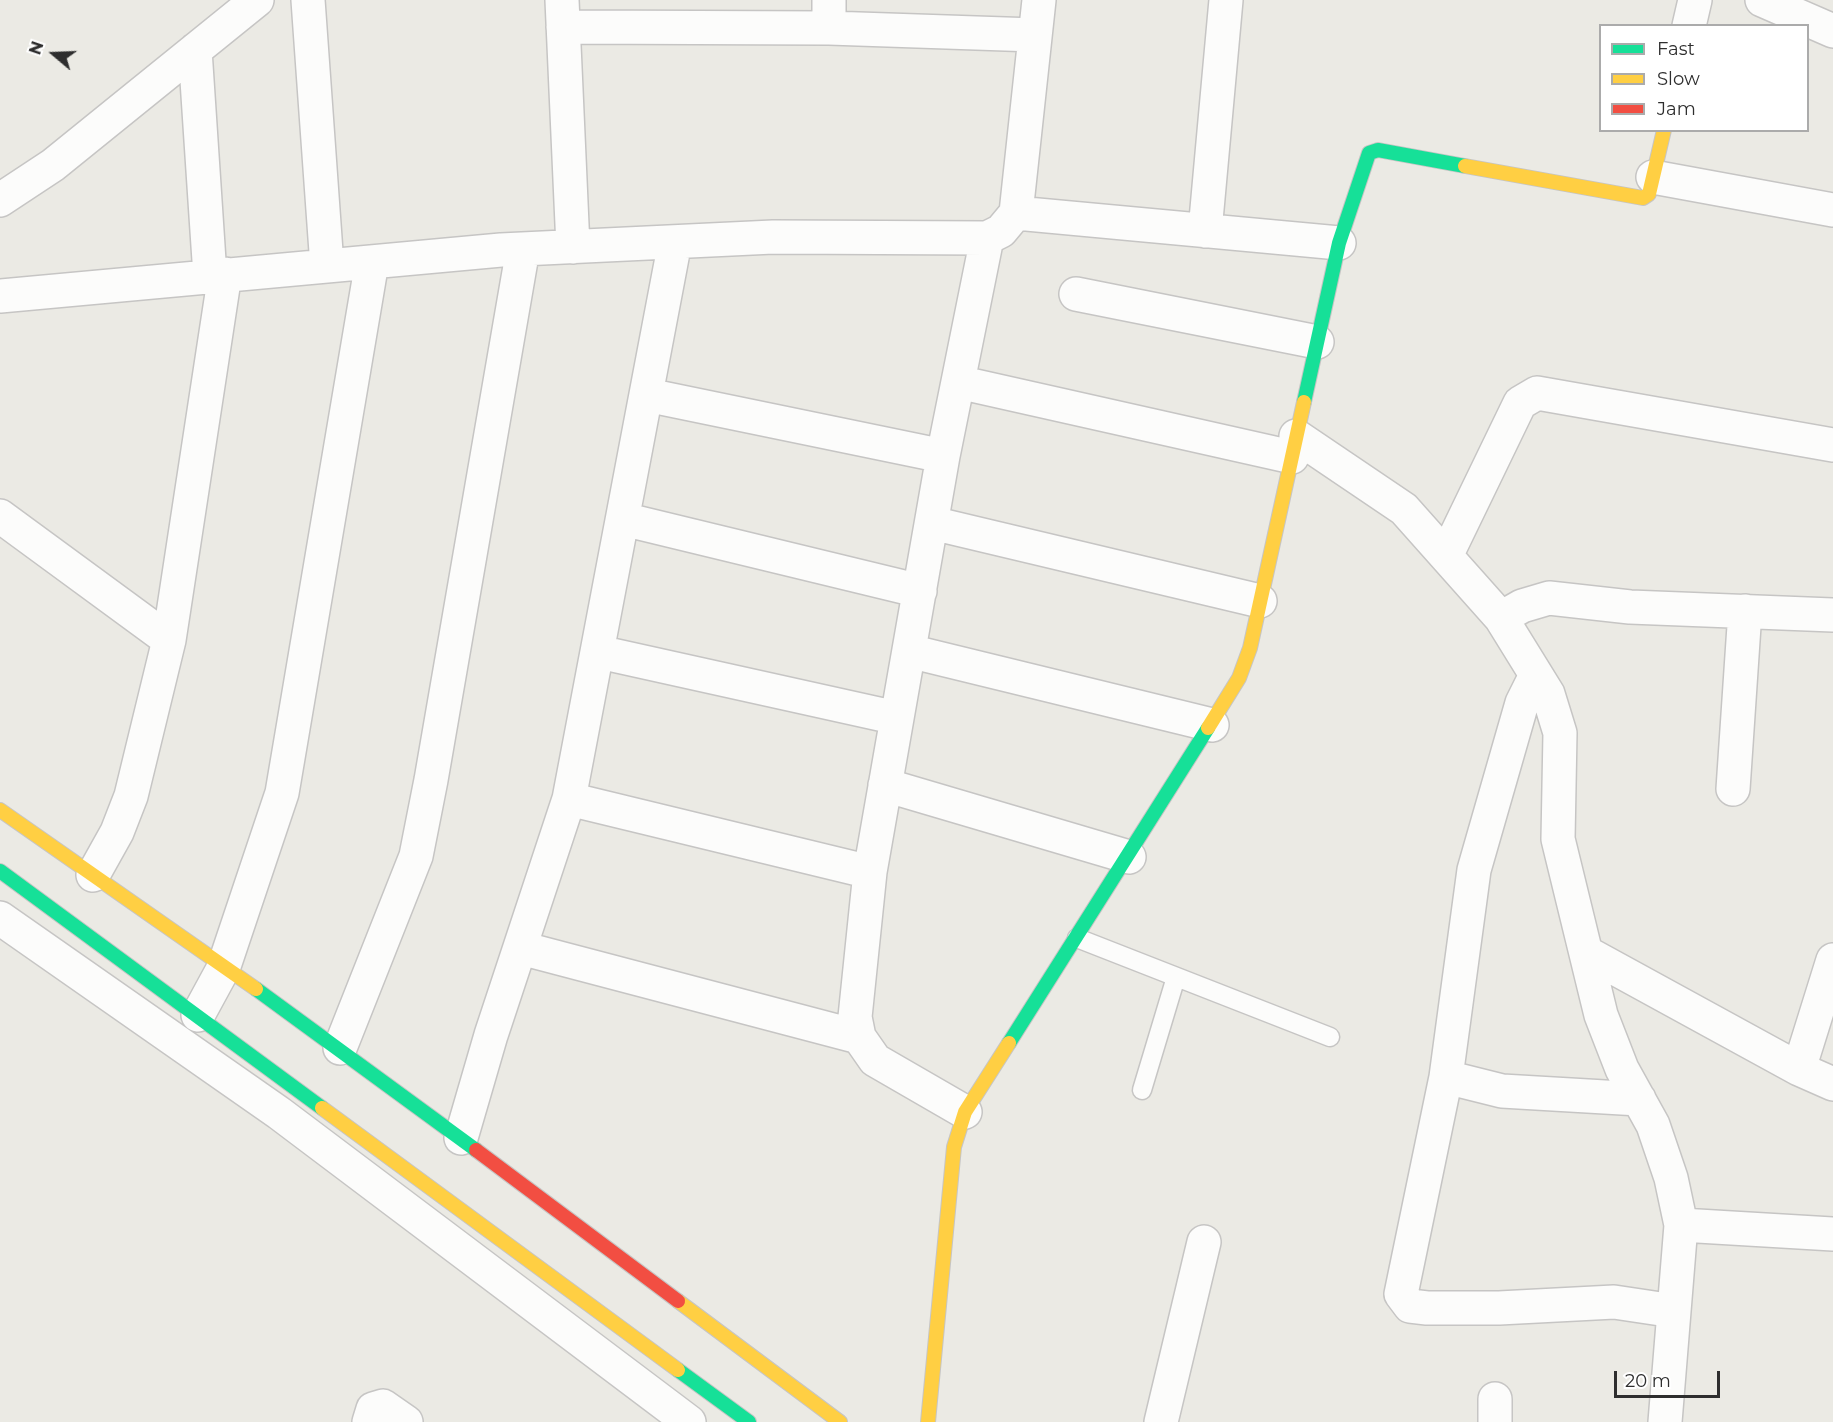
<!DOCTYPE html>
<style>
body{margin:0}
#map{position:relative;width:1833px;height:1422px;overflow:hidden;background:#ebeae4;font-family:Montserrat,sans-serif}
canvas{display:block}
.legend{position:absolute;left:1599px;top:24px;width:210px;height:108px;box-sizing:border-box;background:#fff;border:2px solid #ababab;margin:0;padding:8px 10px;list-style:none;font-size:18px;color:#2e2e2e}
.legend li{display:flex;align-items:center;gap:12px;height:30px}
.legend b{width:30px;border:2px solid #ababab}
.north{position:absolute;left:24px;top:24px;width:60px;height:60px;-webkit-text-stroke:4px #fff;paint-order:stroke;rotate:289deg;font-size:16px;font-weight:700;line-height:24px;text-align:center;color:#2e2e2e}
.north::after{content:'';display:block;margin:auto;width:21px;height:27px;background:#2e2e2e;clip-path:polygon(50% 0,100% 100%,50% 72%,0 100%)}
.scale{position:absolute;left:1614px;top:1371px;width:106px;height:27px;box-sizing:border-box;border:3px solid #2e2e2e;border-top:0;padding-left:8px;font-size:18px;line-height:21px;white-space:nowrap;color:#2e2e2e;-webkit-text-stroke:4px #fff;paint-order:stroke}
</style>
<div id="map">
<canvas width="1833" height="1422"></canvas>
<ul class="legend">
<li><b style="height:8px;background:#16e098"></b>Fast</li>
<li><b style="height:8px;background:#ffcf43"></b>Slow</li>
<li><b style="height:8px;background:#f24e42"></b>Jam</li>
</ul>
<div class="north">N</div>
<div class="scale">20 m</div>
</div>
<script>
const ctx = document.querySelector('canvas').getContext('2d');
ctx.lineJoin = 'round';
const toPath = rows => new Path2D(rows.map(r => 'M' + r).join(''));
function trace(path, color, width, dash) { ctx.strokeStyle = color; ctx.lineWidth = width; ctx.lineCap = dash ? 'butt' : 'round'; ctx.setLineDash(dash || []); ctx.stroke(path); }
const lane = toPath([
 [1077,938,1330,1037],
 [1142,1090,1176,977]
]);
const street = toPath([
 [308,0,327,266],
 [562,0,573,247],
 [829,0,829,28],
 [1762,0,1833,31],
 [1689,26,1695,0],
 [563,27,829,28,1035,35],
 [195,50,210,276],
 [1653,177,1833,210],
 [0,200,53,165,257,0],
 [1016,213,1039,0],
 [1205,231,1226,0],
 [1076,294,1317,342],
 [0,296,501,250,773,237,987,238,1001,231,1016,213,1339,243],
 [958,382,1292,457],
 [647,395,943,456],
 [1296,436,1404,509,1501,618,1548,694,1560,733,1558,839,1601,1015,1622,1069,1653,1125,1671,1178,1681,1225,1665,1422],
 [0,516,169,640],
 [623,519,920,591],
 [932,523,1260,601],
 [1446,556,1520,403,1537,393,1833,445],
 [1501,618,1522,606,1549,598,1630,607,1833,615],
 [909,651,1212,725],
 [599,652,897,718],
 [1536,675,1522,703,1474,870,1446,1077,1401,1294,1410,1306,1427,1308,1499,1308,1614,1302,1674,1311],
 [885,785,1129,857],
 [1733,789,1745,611],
 [569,799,870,872],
 [93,875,117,832,131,796,169,640,225,274],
 [0,918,279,1113,689,1422],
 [521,948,859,1037],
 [1587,953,1799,1069],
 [1833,960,1799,1069,1833,1084],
 [198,1015,223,969,282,793,372,262],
 [340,1048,416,856,431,780,523,249],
 [1446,1077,1502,1091,1639,1099],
 [965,1112,875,1060,859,1037,855,1017,870,872,943,456,987,238],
 [461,1138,491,1035,569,799,675,242],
 [1681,1225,1833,1234],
 [1495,1399,1495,1422],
 [369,1422,373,1409,383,1406,406,1422],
 [1161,1422,1204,1242]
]);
const fast = toPath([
 [1304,402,1339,243,1369,153,1378,150,1465,166],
 [0,871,322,1108],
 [256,989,476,1150],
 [1009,1043,1208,728],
 [678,1370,749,1422]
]);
const slow = toPath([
 [1465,166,1643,198,1649,194,1664,130],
 [1208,728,1239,678,1250,648,1304,402],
 [0,810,256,989],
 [322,1108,678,1370],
 [678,1301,840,1422],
 [928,1422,954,1147,965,1112,1009,1043]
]);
const jam = toPath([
 [476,1150,678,1301]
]);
trace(lane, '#c6c5c4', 21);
trace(street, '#c6c5c4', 36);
trace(fast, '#c6c5c4', 16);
trace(slow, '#c6c5c4', 16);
trace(jam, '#c6c5c4', 16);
trace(lane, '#fcfcfb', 18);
trace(street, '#fcfcfb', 33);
trace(fast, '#16e098', 14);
trace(slow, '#ffcf43', 14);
trace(jam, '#f24e42', 14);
</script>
